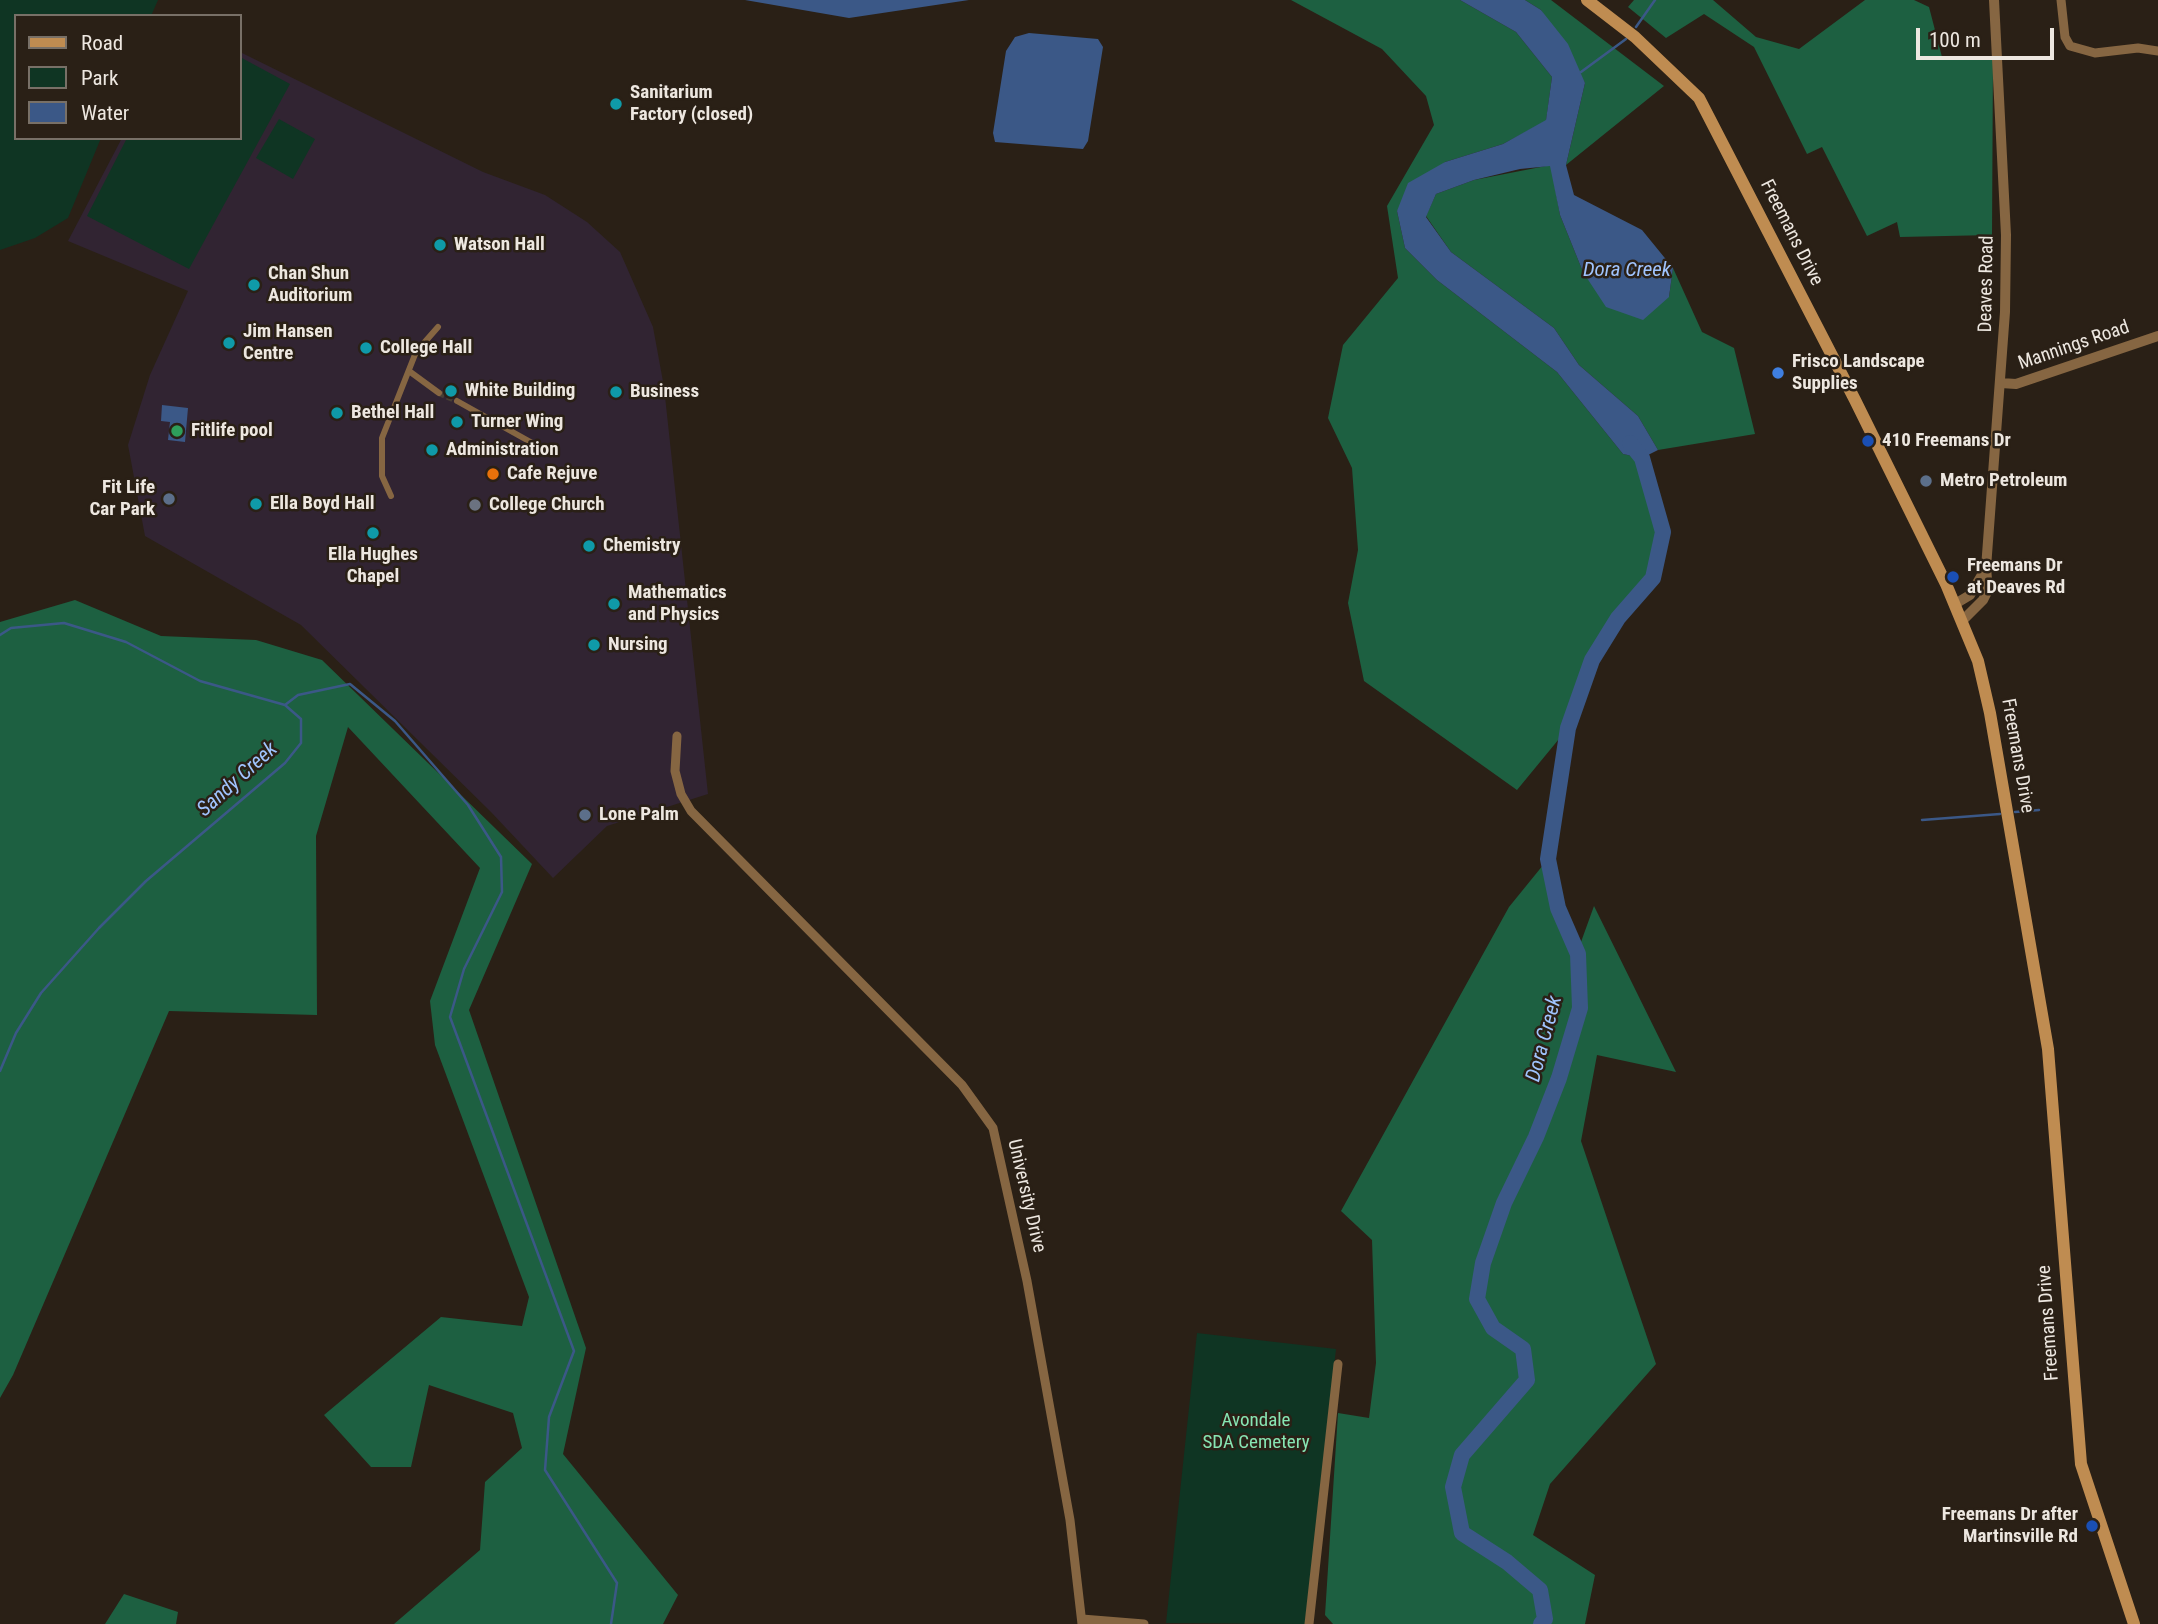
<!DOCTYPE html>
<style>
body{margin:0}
#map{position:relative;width:2158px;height:1624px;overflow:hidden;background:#2a2016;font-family:"Roboto Condensed",sans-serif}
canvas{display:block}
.legend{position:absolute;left:14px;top:14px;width:228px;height:126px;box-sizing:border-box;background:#2a2016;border:2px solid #787067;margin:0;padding:9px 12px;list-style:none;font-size:21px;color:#ede7e0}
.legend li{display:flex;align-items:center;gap:14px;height:35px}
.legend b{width:35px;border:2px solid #787067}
.scale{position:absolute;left:1916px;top:28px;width:138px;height:32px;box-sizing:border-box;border:4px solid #ede7e0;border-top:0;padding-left:9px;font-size:21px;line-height:24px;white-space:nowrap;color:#ede7e0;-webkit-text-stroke:5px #2a2016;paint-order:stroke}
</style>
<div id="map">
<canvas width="2158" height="1624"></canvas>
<ul class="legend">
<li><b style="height:9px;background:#bf8c51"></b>Road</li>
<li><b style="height:19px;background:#0f3523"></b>Park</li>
<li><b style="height:19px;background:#3b5887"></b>Water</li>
</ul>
<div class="scale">100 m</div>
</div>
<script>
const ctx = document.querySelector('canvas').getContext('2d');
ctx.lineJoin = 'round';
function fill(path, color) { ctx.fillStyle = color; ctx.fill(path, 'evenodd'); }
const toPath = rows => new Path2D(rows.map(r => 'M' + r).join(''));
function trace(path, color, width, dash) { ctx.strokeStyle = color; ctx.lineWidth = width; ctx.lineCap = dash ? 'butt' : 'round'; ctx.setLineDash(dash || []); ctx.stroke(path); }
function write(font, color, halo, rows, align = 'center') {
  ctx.font = font + ' "Roboto Condensed",sans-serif'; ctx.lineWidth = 5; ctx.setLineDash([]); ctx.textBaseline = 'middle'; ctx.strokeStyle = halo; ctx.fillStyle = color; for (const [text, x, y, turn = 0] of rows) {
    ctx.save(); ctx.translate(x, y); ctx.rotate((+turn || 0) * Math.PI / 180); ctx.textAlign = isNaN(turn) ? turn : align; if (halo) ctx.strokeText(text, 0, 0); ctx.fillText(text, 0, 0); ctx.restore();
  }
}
fill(toPath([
 [240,52,483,172,545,195,587,222,620,252,653,327,664,387,708,794,607,826,553,878,491,812,301,625,145,536,128,445,150,375,188,291,68,241,122,138,240,138]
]), '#312432');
fill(toPath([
 [0,0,158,0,151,16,16,16,16,138,101,138,68,218,35,238,0,250],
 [240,57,290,84,189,269,87,216,127,138,240,138],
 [279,119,315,139,293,179,256,158],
 [1197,1333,1336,1349,1305,1624,1166,1623]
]), '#0f3523');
fill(toPath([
 [1291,0,1460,0,1516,32,1552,77,1546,121,1503,144,1445,162,1397,211,1405,248,1437,280,1557,372,1623,454,1642,458,1663,532,1653,578,1618,618,1592,660,1568,728,1517,790,1364,681,1348,603,1358,550,1352,468,1328,418,1343,345,1398,278,1387,206,1434,125,1426,96,1382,49],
 [1525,0,1551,0,1664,86,1566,165,1585,83,1541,10],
 [1634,0,1713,0,1756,37,1799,49,1865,0,1914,0,1929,7,1942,57,1993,56,1992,235,1900,237,1897,222,1867,236,1822,147,1807,154,1754,47,1704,14,1666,38,1628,7],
 [1551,165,1560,215,1583,272,1669,297,1673,268,1702,332,1734,348,1755,434,1658,450,1638,416,1579,365,1554,328,1451,252,1426,216,1436,194,1474,180],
 [75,600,161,636,256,640,322,660,532,864,469,1010,586,1348,563,1454,678,1595,663,1624,394,1624,480,1550,485,1482,522,1448,513,1413,429,1385,411,1467,371,1467,324,1415,441,1317,522,1326,529,1297,435,1045,430,1001,480,868,348,727,316,836,317,1015,169,1011,13,1375,0,1398,0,622],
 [1548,859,1558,908,1577,953,1594,906,1676,1072,1597,1055,1581,1141,1656,1364,1550,1484,1533,1535,1595,1575,1585,1624,1333,1624,1325,1615,1338,1413,1369,1418,1376,1363,1372,1240,1341,1211,1509,907],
 [124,1594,178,1612,176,1624,105,1624]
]), '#1d6041');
fill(toPath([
 [745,0,969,0,849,18],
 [1460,0,1525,0,1541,10,1568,44,1585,83,1566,165,1574,195,1642,230,1673,268,1669,297,1643,320,1606,307,1583,272,1560,215,1550,166,1520,169,1474,180,1436,194,1426,217,1451,252,1554,328,1579,365,1638,416,1658,450,1642,458,1623,454,1557,372,1437,280,1405,248,1397,211,1408,183,1445,162,1503,144,1546,120,1552,77,1516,32],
 [1029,33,1098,39,1103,47,1088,141,1083,149,995,142,993,133,1006,51,1015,37],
 [162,405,188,408,185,442,168,440,170,422,161,421]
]), '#3b5887');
trace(toPath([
 [1636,27,1655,0],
 [1581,72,1626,39],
 [0,635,11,628,64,623,126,642,200,681,285,705,301,719,301,743,285,763,146,881,99,928,41,993,16,1033,0,1071],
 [285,705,298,695,350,684,395,721,468,805,501,857,502,892,464,969,450,1017,574,1351,549,1417,545,1470,617,1583,611,1624],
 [2015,812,2039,810],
 [1922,820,2000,814]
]), '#3b5887', 2.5);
trace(toPath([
 [1541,1624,1545,1619,1540,1590,1507,1562,1462,1533,1453,1487,1462,1455,1527,1380,1523,1349,1493,1328,1477,1299,1483,1263,1504,1203,1536,1137,1559,1078,1580,1008,1578,954,1558,908,1548,859,1568,728,1592,660,1618,618,1653,578,1663,532,1642,458,1630,443]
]), '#3b5887', 16);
trace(toPath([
 [439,393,457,401]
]), '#473e34', 6, [6, 3]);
trace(toPath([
 [409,371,439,393],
 [457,401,552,454],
 [391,496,382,476,382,438,416,352,438,327]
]), '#866642', 6);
trace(toPath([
 [2061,0,2065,37,2070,46,2095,53,2138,48,2158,51],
 [677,736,675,771,681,794,691,811,962,1085,993,1128,1027,1281,1070,1520,1082,1624],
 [1082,1619,1144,1624],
 [1309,1624,1338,1364]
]), '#866642', 9);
trace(toPath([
 [2001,383,2016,384,2158,336],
 [1955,604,1970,595,1986,568],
 [1963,620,1983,600,1988,590,1986,568,2005,312,2006,235,1994,0]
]), '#866642', 10);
trace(toPath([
 [1587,0,1635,37,1699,98,1855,400,1946,584,1978,661,1990,713,2048,1049,2081,1464,2134,1624]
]), '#bf8c51', 12);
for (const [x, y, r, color] of [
 [616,104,7,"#0f9aa8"],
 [440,245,7,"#0f9aa8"],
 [254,285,7,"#0f9aa8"],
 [229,343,7,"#0f9aa8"],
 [366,348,7,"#0f9aa8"],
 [1778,373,7,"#3f7fe0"],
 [451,391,7,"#0f9aa8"],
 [616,392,7,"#0f9aa8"],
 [337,413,7,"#0f9aa8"],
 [457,422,7,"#0f9aa8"],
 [177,431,7,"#2e9e5b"],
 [1868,441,7,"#1a4fb4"],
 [432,450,7,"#0f9aa8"],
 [493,474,7,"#e8710a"],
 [1926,481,7,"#5c6f8a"],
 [169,499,7,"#5c6f8a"],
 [256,504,7,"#0f9aa8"],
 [475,505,7,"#6b7280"],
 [373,533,7,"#0f9aa8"],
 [589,546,7,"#0f9aa8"],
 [1953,577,7,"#1a4fb4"],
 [614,604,7,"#0f9aa8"],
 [594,645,7,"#0f9aa8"],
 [585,815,7,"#5c6f8a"],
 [2092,1526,7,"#1a4fb4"]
]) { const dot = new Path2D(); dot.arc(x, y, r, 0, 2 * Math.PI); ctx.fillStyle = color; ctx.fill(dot); trace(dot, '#2a2016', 2.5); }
write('bold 19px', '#ede7e0', '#2a2016', [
 ["Sanitarium",630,93],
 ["Factory (closed)",630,115],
 ["Watson Hall",454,245],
 ["Chan Shun",268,274],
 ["Auditorium",268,296],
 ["Jim Hansen",243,332],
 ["Centre",243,354],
 ["College Hall",380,348],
 ["Frisco Landscape",1792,362],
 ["Supplies",1792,384],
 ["White Building",465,391],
 ["Business",630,392],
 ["Bethel Hall",351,413],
 ["Turner Wing",471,422],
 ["Fitlife pool",191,431],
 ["410 Freemans Dr",1882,441],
 ["Administration",446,450],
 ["Cafe Rejuve",507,474],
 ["Metro Petroleum",1940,481],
 ["Fit Life",155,488,"right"],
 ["Car Park",155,510,"right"],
 ["Ella Boyd Hall",270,504],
 ["College Church",489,505],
 ["Chemistry",603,546],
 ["Ella Hughes",373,555,"center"],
 ["Chapel",373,577,"center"],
 ["Freemans Dr",1967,566],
 ["at Deaves Rd",1967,588],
 ["Mathematics",628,593],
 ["and Physics",628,615],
 ["Nursing",608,645],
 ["Lone Palm",599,815],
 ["Freemans Dr after",2078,1515,"right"],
 ["Martinsville Rd",2078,1537,"right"]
], 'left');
write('19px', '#ede7e0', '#2a2016', [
 ["Freemans Drive",1791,233,63],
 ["Deaves Road",1987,284,-89],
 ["Mannings Road",2074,346,-19],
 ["Freemans Drive",2017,756,80],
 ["University Drive",1026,1196,77],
 ["Freemans Drive",2049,1323,-94]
]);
write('19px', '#87e5b3', '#2a2016', [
 ["Avondale",1256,1421],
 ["SDA Cemetery",1256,1443]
]);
write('italic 21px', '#a0c4fe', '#2a2016', [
 ["Dora Creek",1627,271],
 ["Sandy Creek",238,780,-42],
 ["Dora Creek",1545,1039,-75]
]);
</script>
